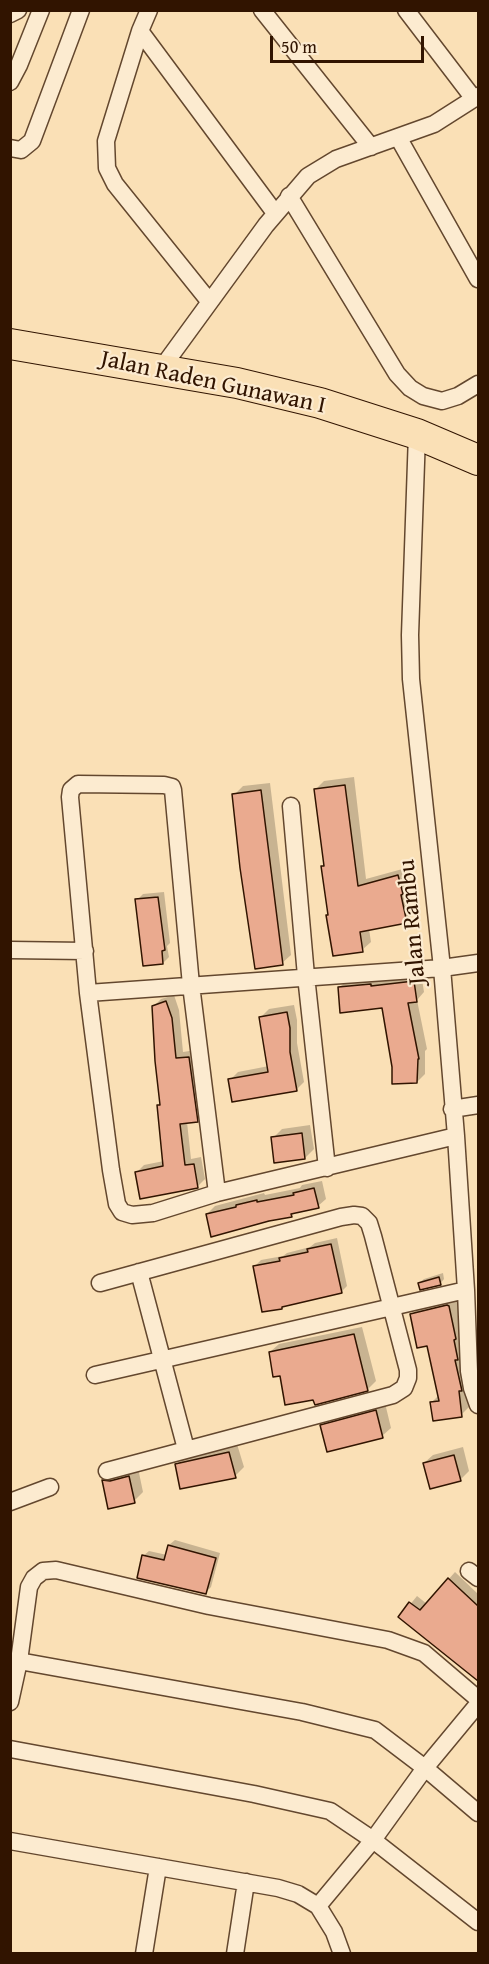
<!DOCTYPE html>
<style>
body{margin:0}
#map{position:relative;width:489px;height:1964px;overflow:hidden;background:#fae0b6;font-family:"Gentium Book Plus",serif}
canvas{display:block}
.frame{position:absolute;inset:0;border:12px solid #311400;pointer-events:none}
.scale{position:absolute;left:270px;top:36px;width:154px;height:27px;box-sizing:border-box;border:3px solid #311400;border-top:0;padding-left:8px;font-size:18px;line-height:21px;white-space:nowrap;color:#311400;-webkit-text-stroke:4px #fcebd0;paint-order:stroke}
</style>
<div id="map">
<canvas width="489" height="1964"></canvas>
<div class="frame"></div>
<div class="scale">50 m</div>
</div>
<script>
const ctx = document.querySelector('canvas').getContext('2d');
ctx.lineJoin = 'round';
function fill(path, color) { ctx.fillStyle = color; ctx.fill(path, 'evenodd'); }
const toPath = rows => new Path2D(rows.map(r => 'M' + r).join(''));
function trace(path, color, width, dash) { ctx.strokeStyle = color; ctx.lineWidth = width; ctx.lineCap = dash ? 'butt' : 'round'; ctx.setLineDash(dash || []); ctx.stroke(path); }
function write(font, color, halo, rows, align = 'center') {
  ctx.font = font + ' "Gentium Book Plus",serif'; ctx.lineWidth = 4.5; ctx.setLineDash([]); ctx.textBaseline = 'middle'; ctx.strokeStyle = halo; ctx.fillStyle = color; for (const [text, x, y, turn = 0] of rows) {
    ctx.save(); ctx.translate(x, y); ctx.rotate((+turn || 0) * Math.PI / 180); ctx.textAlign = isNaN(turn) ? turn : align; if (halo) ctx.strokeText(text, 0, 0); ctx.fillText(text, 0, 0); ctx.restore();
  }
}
fill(toPath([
 [354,777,366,879,406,868,415,913,406,921,369,929,371,942,362,950,329,914,316,789,324,781],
 [270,783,291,955,282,963,234,795,243,786],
 [164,892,170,943,167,946,169,957,163,963,137,900,143,894],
 [421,973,424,992,417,1000,427,1049,425,1051,425,1074,417,1082,394,1067,384,1007,339,988,347,980],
 [174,995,179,1010,183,1052,196,1050,204,1113,197,1121,187,1122,191,1159,201,1157,205,1179,197,1187,137,1172,144,1165,164,1161,159,1106,161,1103,153,1007,161,999],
 [294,1005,297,1020,297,1043,304,1082,296,1090,230,1080,238,1072,269,1066,261,1017,269,1009],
 [310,1125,314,1149,305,1158,273,1138,282,1129],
 [322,1181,326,1199,318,1206,296,1212,291,1216,212,1235,207,1214,215,1206,264,1193,265,1195,300,1188,302,1185],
 [337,1238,347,1286,341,1292,255,1266,261,1260,283,1256,287,1253,310,1247,315,1243],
 [443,1273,444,1279,440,1284,419,1283,424,1279],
 [457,1299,463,1330,466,1384,469,1407,461,1415,432,1402,439,1395,428,1344,412,1315,420,1306],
 [362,1327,376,1381,368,1389,316,1403,315,1399,281,1374,270,1352,279,1344],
 [385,1403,391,1428,382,1436,322,1426,331,1417],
 [237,1444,244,1467,235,1476,177,1464,185,1456],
 [463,1447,469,1471,460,1480,424,1463,433,1455],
 [138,1468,143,1492,134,1501,103,1480,112,1472],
 [175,1540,220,1553,211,1587,205,1593,143,1556,149,1551,167,1555,169,1545],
 [455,1572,478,1594,478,1681,400,1617,417,1596,427,1604]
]), '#0003');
const building = toPath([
 [345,785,358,886,398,875,403,894,401,895,407,923,360,932,363,952,333,956,326,915,328,915,321,866,324,866,314,789,345,785],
 [261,790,283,965,255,969,240,868,232,794,261,790],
 [158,897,165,950,162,951,163,964,143,966,135,899,158,897],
 [414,981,417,1002,408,1003,419,1059,418,1059,417,1083,392,1084,392,1067,382,1008,340,1013,338,987,371,984,371,986,414,981],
 [166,1001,172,1018,176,1058,189,1057,198,1122,180,1124,185,1165,194,1164,198,1188,140,1199,135,1172,163,1166,157,1105,160,1105,155,1061,152,1006,166,1001],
 [287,1012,290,1028,290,1052,297,1091,232,1102,228,1079,268,1072,259,1017,287,1012],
 [302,1133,305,1159,274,1163,271,1137,302,1133],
 [314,1188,319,1208,291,1214,292,1217,269,1221,211,1237,206,1214,236,1207,236,1205,257,1200,257,1202,294,1195,293,1193,314,1188],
 [331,1244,342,1293,282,1307,282,1309,262,1312,253,1266,280,1261,279,1258,308,1252,307,1249,331,1244],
 [439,1277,441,1285,420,1290,418,1283,439,1277],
 [447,1305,449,1306,456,1339,454,1340,458,1360,455,1360,462,1391,459,1391,462,1417,433,1421,430,1402,439,1401,427,1346,417,1348,410,1314,447,1305],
 [354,1334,368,1391,315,1405,313,1400,285,1405,280,1376,273,1377,269,1352,354,1334],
 [376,1410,383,1438,327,1452,320,1425,376,1410],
 [229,1452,236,1478,180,1489,175,1464,229,1452],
 [454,1455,461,1481,430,1489,423,1463,454,1455],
 [129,1476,135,1503,108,1509,102,1480,110,1481,129,1476],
 [168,1545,216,1558,206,1594,137,1578,142,1555,164,1560,168,1545],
 [448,1578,478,1606,478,1681,398,1617,409,1602,420,1610,448,1578]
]);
fill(building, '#eaaa8f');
trace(building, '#311400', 1.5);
const street = toPath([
 [149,10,140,31,106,141,107,168,115,184,209,301],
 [262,10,371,147],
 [406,10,474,99],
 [10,14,18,10],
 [140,31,275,213],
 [10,82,19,65,41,10],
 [398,137,478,279],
 [10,148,21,150,32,141,81,10],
 [289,196,397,374,410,388,423,396,442,401,458,396,478,384],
 [161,369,266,225,308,176,336,159,434,124,478,96],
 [417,434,410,635,411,679,442,968,456,1136,466,1290,469,1371,472,1388,478,1405],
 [291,806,306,976,327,1168],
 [10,950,85,951],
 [88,993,442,968,478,963],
 [452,1109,478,1105],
 [217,1193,191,985,173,790,172,787,164,785,78,784,71,790,70,797,88,993,111,1170,117,1204,122,1212,132,1215,153,1213,217,1193,456,1136],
 [139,1272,186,1449],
 [100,1283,341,1217,354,1215,362,1216,369,1223,373,1236,408,1370,408,1378,404,1388,393,1395,107,1471],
 [95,1375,466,1290],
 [10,1502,50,1487],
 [469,1571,478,1578],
 [19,1661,302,1712,375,1730,425,1768,478,1813],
 [10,1702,19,1661,29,1587,34,1578,43,1571,56,1570,209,1606,388,1640,424,1653,478,1699],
 [10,1749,254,1794,330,1811,373,1840,478,1922],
 [10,1841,278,1888,298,1894,318,1906,334,1932,342,1954],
 [318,1906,373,1840,425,1768,478,1704],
 [144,1954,158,1867],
 [235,1954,246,1882]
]);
const highway = toPath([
 [10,344,237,383,320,403,417,434,478,460]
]);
trace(street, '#63472e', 19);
trace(highway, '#311400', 32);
trace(street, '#fcebd0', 16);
trace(highway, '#fae0b6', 30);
write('24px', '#311400', '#fcebd0', [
 ["Jalan Raden Gunawan I",213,383,12],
 ["Jalan Rambu",413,922,-95]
]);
</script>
